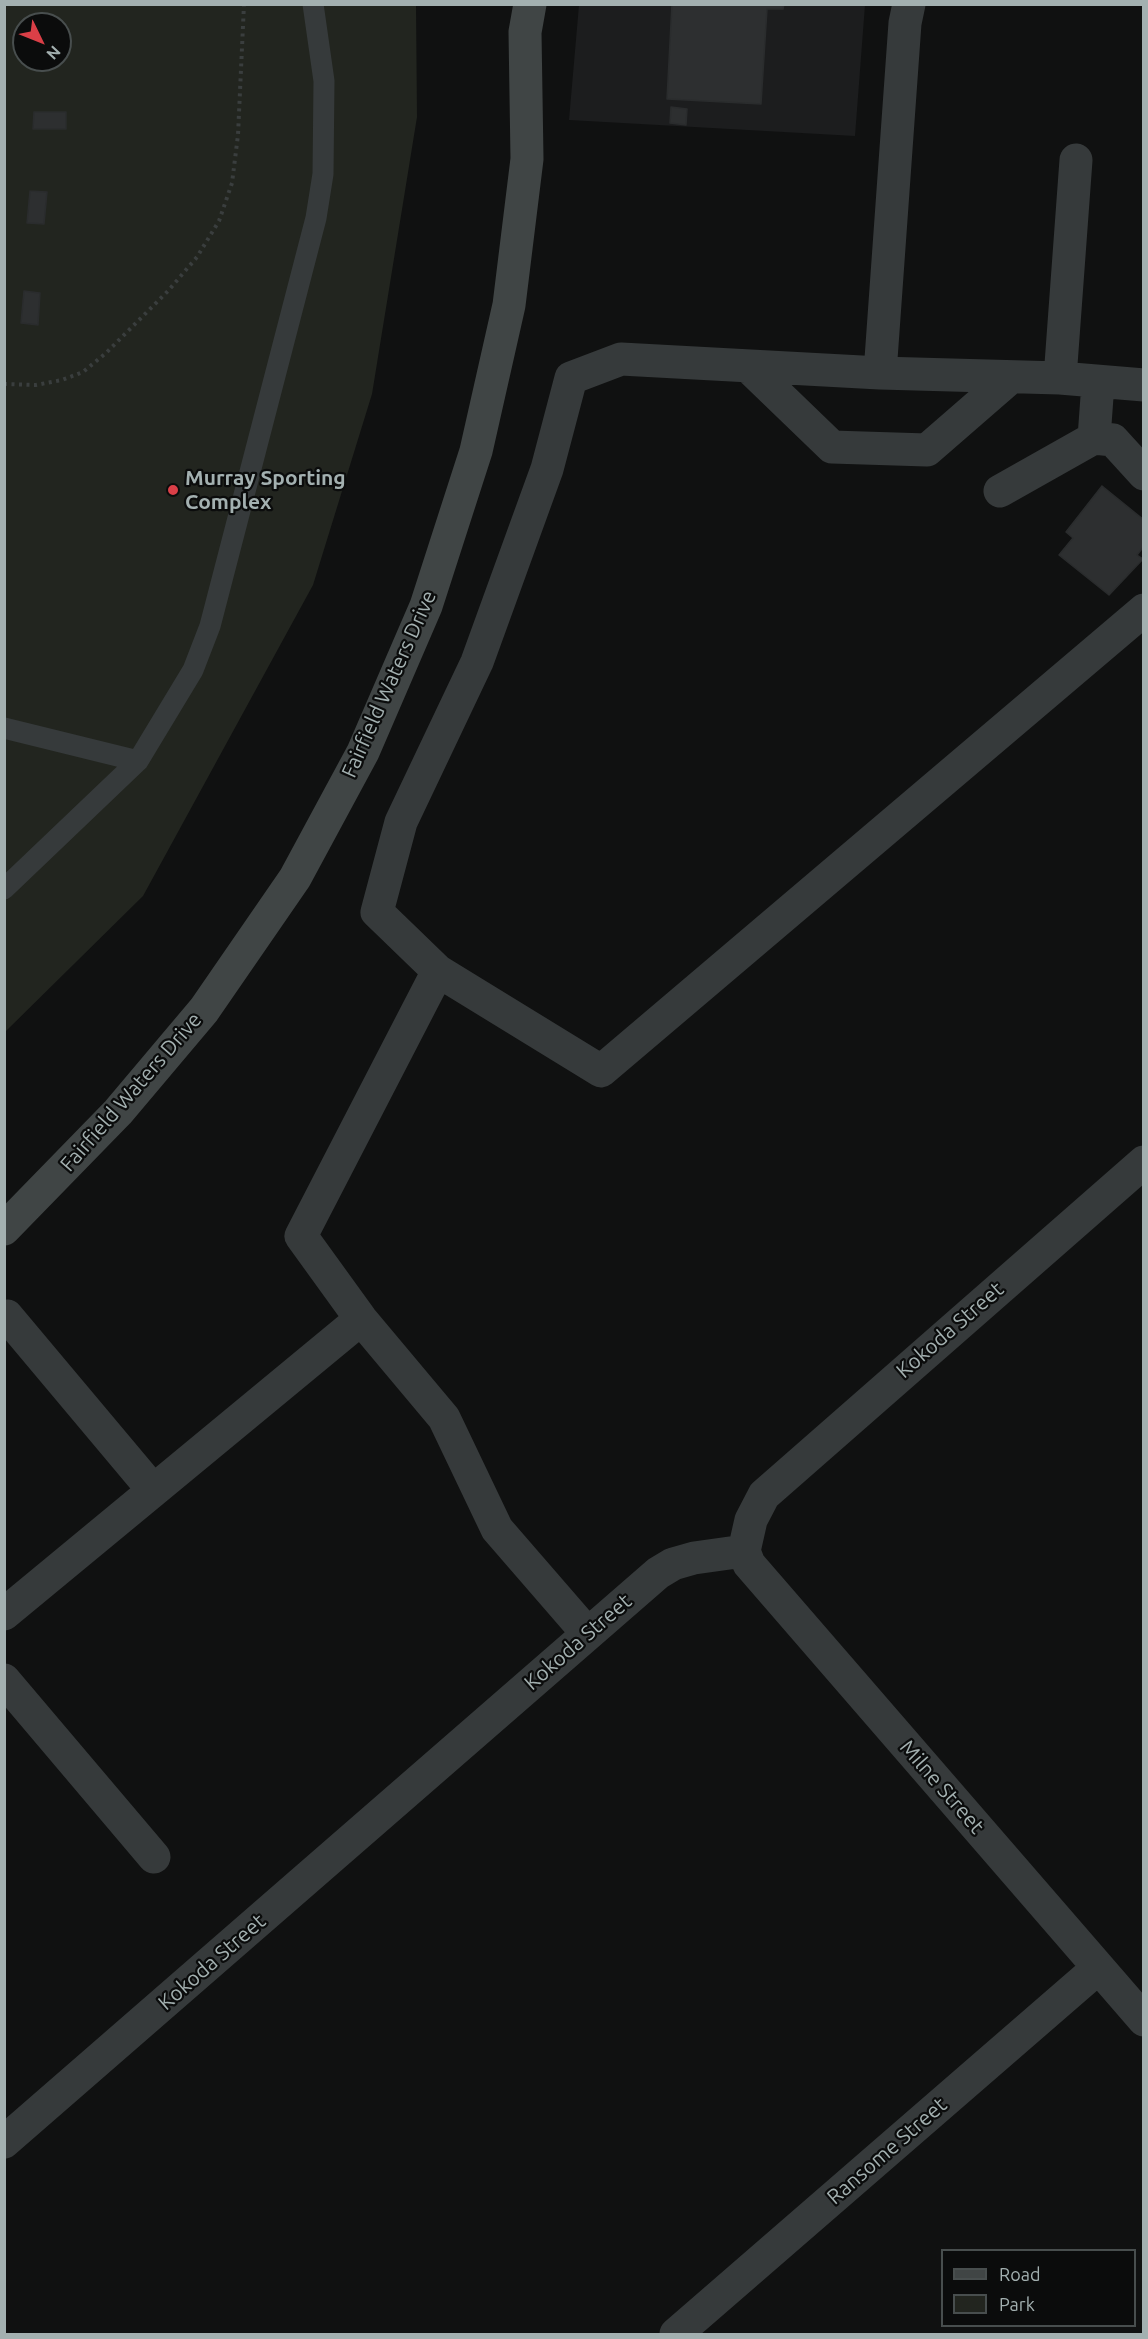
<!DOCTYPE html>
<style>
body{margin:0}
#map{position:relative;width:1148px;height:2339px;overflow:hidden;background:#101111;font-family:Ubuntu,sans-serif}
canvas{display:block}
.frame{position:absolute;inset:0;border:6px solid #a3b0b0;pointer-events:none}
.legend{position:absolute;left:941px;top:2249px;width:195px;height:78px;box-sizing:border-box;background:#0b0c0c;border:2px solid #484e4e;margin:0;padding:8px 10px;list-style:none;font-size:18px;color:#a3b0b0}
.legend li{display:flex;align-items:center;gap:12px;height:30px}
.legend b{width:30px;border:2px solid #484e4e}
.north{position:absolute;left:12px;top:12px;width:60px;height:60px;box-sizing:border-box;background:#0b0c0c;border:2px solid #484e4e;border-radius:50%;rotate:133deg;font-size:16px;font-weight:700;line-height:24px;text-align:center;color:#a3b0b0}
.north::after{content:'';display:block;margin:auto;width:21px;height:27px;background:#da3f47;clip-path:polygon(50% 0,100% 100%,50% 72%,0 100%)}
</style>
<div id="map">
<canvas width="1148" height="2339"></canvas>
<div class="frame"></div>
<ul class="legend">
<li><b style="height:8px;background:#404545"></b>Road</li>
<li><b style="height:16px;background:#22251f"></b>Park</li>
</ul>
<div class="north">N</div>
</div>
<script>
const ctx = document.querySelector('canvas').getContext('2d');
ctx.lineJoin = 'round';
function fill(path, color) { ctx.fillStyle = color; ctx.fill(path, 'evenodd'); }
const toPath = rows => new Path2D(rows.map(r => 'M' + r).join(''));
function trace(path, color, width, dash) { ctx.strokeStyle = color; ctx.lineWidth = width; ctx.lineCap = dash ? 'butt' : 'round'; ctx.setLineDash(dash || []); ctx.stroke(path); }
function write(font, color, halo, rows, align = 'center') {
  ctx.font = font + ' Ubuntu,sans-serif'; ctx.lineWidth = 4.5; ctx.setLineDash([]); ctx.textBaseline = 'middle'; ctx.strokeStyle = halo; ctx.fillStyle = color; for (const [text, x, y, turn = 0] of rows) {
    ctx.save(); ctx.translate(x, y); ctx.rotate((+turn || 0) * Math.PI / 180); ctx.textAlign = isNaN(turn) ? turn : align; if (halo) ctx.strokeText(text, 0, 0); ctx.fillText(text, 0, 0); ctx.restore();
  }
}
fill(toPath([
 [579,5,865,5,855,136,569,120]
]), '#1c1d1e');
fill(toPath([
 [5,5,416,5,417,117,372,394,313,585,143,896,5,1032],
 [24,24,60,24,60,60,24,60]
]), '#22251f');
const building = toPath([
 [672,4,784,4,783,9,767,9,761,104,667,99,672,4],
 [671,107,687,109,686,125,670,123,671,107],
 [34,112,66,112,66,129,33,129,34,112],
 [30,191,47,192,44,224,27,223,30,191],
 [24,291,40,293,38,325,21,323,24,291],
 [1102,486,1144,520,1144,546,1137,555,1143,559,1109,595,1059,555,1073,538,1066,532,1102,486]
]);
fill(building, '#2d2f30');
trace(building, '#2a2c2d', 1.5);
trace(toPath([
 [4,384,36,385,62,380,83,372,106,353,168,291,197,257,219,221,232,183,238,135,244,4]
]), '#3a3e3e', 4, [3, 4.5]);
trace(toPath([
 [4,728,138,761],
 [4,889,138,761,193,670,210,626,316,218,323,174,324,81,313,4]
]), '#363a3b', 21);
trace(toPath([
 [748,366,832,447,927,450,1011,377],
 [880,373,905,23,909,4],
 [1060,378,1076,160],
 [1098,383,1094,438,1113,440,1144,474],
 [1000,491,1094,438],
 [438,971,601,1071,1144,610],
 [7,1316,153,1490],
 [744,1551,749,1564,1144,2020],
 [744,1551,751,1520,764,1495,1144,1162],
 [4,1614,361,1319],
 [588,1634,497,1529,444,1418,361,1319,301,1236,438,971,377,912,401,822,477,662,547,469,571,378,621,359,880,373,1060,378,1144,385],
 [4,1680,154,1857],
 [4,2142,658,1573,673,1564,694,1558,744,1551],
 [676,2334,1098,1968]
]), '#363a3b', 33);
trace(toPath([
 [4,1229,118,1112,204,1010,295,878,363,752,426,606,476,451,509,305,527,159,525,32,530,4]
]), '#404545', 33);
for (const [x, y, r, color] of [
 [173,490,6,"#da3f47"]
]) { const dot = new Path2D(); dot.arc(x, y, r, 0, 2 * Math.PI); ctx.fillStyle = color; ctx.fill(dot); trace(dot, '#0b0c0c', 2); }
write('bold 21px', '#a3b0b0', '#0b0c0c', [
 ["Murray Sporting",185,478],
 ["Complex",185,502]
], 'left');
write('21px', '#a3b0b0', '#0b0c0c', [
 ["Fairfield Waters Drive",389,684,-66],
 ["Fairfield Waters Drive",131,1092,-49],
 ["Kokoda Street",950,1330,-41],
 ["Kokoda Street",578,1642,-41],
 ["Milne Street",942,1787,49],
 ["Kokoda Street",212,1962,-41],
 ["Ransome Street",887,2151,-41]
]);
</script>
